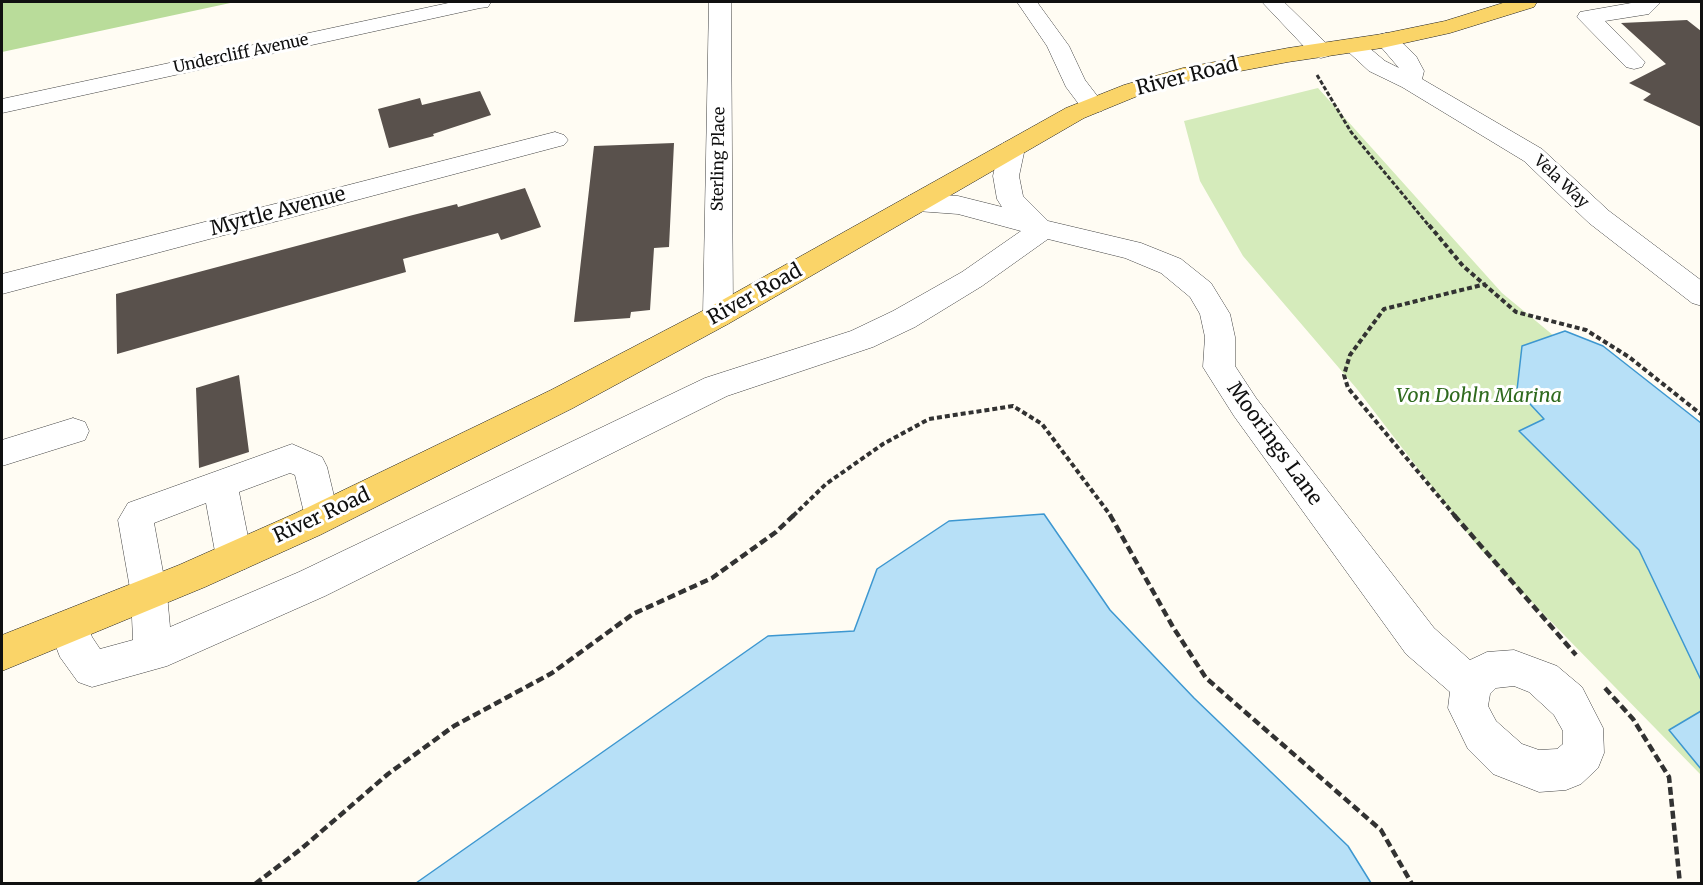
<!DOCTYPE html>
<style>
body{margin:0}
#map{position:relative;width:1703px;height:885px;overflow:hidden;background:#fffcf3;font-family:Merriweather,serif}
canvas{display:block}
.frame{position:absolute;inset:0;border:3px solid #101010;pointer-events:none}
</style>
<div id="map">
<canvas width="1703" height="885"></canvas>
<div class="frame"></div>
</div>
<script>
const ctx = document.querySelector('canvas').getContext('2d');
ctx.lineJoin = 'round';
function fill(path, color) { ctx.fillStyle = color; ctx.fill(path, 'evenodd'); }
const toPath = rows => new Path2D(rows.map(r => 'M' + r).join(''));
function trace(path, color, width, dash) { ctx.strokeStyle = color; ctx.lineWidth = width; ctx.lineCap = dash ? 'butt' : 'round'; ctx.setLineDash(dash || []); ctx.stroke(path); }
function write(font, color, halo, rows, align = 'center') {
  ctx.font = font + ' Merriweather,serif'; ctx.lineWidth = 6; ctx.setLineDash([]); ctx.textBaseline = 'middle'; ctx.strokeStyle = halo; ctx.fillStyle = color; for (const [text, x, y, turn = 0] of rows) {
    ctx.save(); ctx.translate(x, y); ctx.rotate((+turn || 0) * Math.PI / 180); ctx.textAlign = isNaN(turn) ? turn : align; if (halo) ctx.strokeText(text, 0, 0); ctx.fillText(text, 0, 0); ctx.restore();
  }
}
fill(toPath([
 [1318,88,1502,293,1571,350,1701,550,1701,775,1479,548,1357,389,1243,256,1200,181,1184,121]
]), '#d5ebbb');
fill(toPath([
 [2,2,235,2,2,52]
]), '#b9dc9a');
const water = toPath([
 [1565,331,1603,346,1701,423,1701,680,1639,550,1519,431,1544,419,1517,390,1522,346,1565,331],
 [1044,514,1110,610,1194,698,1348,846,1371,883,416,883,768,636,854,631,877,569,949,521,1044,514],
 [1701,711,1701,769,1669,730,1701,711]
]);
fill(water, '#b7e0f7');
trace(water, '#3d97d0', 1.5);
fill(toPath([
 [1687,20,1701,31,1701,127,1643,100,1651,94,1629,83,1666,64,1621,23],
 [480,91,491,115,433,134,434,136,389,148,378,109,420,98,422,105],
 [674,143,669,247,654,248,650,310,631,312,630,318,574,322,594,146],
 [525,188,541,227,501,240,498,233,403,259,406,272,117,354,116,294,413,215,457,204,458,207],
 [239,375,249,452,199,468,196,388]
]), '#59514c');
const minor = toPath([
 [453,2,491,2,488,7,480,8,2,113,2,99,453,2],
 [709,2,731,2,733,316,728,324,718,327,708,324,703,316,709,2],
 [1017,2,1037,2,1069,46,1085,80,1105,106,1102,111,1093,113,1084,111,1066,87,1047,46,1017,2],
 [1262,2,1284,2,1329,46,1332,51,1329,56,1321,58,1313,56,1262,2],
 [1637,2,1661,2,1649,14,1605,21,1645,62,1642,67,1634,69,1626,67,1577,17,1580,12,1637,2],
 [1386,33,1394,35,1416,56,1424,71,1422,79,1542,149,1609,211,1702,281,1702,306,1692,303,1589,223,1524,161,1402,87,1369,71,1342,46,1345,41,1353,39,1361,41,1385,61,1399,68,1375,40,1378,35,1386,33],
 [555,132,564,135,568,140,564,145,2,294,2,274,555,132],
 [1012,140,1021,143,1025,148,1019,176,1023,196,1048,221,1141,243,1181,259,1211,283,1230,314,1235,337,1235,366,1256,398,1434,628,1470,660,1487,652,1514,650,1557,666,1582,687,1603,728,1604,753,1598,768,1581,784,1566,790,1539,792,1493,774,1468,749,1448,708,1450,692,1406,654,1234,416,1208,375,1203,367,1205,337,1200,314,1190,297,1161,273,1125,258,1048,239,982,286,915,327,873,347,727,396,325,596,167,666,92,687,78,682,60,657,55,644,52,626,58,614,71,609,84,614,92,637,100,649,133,640,131,594,118,520,128,503,292,444,322,457,327,467,339,517,334,527,322,532,310,527,305,517,295,475,290,473,239,492,252,557,247,568,234,573,221,568,216,557,206,503,154,523,167,594,170,627,299,572,705,378,851,331,893,311,962,272,1021,231,958,214,917,211,908,208,904,202,908,196,917,193,958,196,1002,207,997,199,993,176,999,148,1003,143,1012,140],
 [1514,686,1529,692,1554,715,1563,731,1563,744,1557,749,1539,750,1522,744,1496,721,1488,706,1490,694,1496,688,1514,686],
 [73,418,85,422,89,431,85,440,2,466,2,440,73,418]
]);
const major = toPath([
 [1506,2,1537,2,1534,7,1450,33,1382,48,1288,62,1187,81,1140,95,1084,118,728,324,573,408,320,535,205,587,2,671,2,635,179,565,296,513,551,390,708,308,1066,108,1124,85,1183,68,1288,48,1382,34,1445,21,1506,2]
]);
trace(minor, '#434343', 1);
trace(major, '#212121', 1);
trace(toPath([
 [1317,75,1351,132,1430,227]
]), '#323232', 3, [4.5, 2]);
trace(toPath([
 [1429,225,1463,266,1516,312,1586,330,1629,357,1702,415],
 [793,516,826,484,883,444,929,419,1013,406,1042,424,1111,516],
 [1455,516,1348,388,1344,375,1350,355,1384,309,1486,284]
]), '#323232', 4, [5, 3]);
trace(toPath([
 [1110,515,1173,627,1206,678,1381,830,1412,884],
 [1454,515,1576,655],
 [1605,688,1633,719,1669,777,1680,884],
 [255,884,301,849,388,774,454,726,552,673,633,614,712,578,776,532,794,515]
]), '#323232', 4.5, [8, 4]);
fill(minor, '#fff');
fill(major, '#fad468');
write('16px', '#101010', '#fff', [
 ["Undercliff Avenue",241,54,-12],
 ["Sterling Place",719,159,-89],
 ["Vela Way",1561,182,43]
]);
write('20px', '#101010', '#fff', [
 ["River Road",1187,77,-14],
 ["Myrtle Avenue",278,212,-15],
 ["River Road",755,295,-29],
 ["Moorings Lane",1274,444,54],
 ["River Road",322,516,-25]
]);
write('italic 20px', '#2f6a1e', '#fff', [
 ["Von Dohln Marina",1479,396]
]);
</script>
